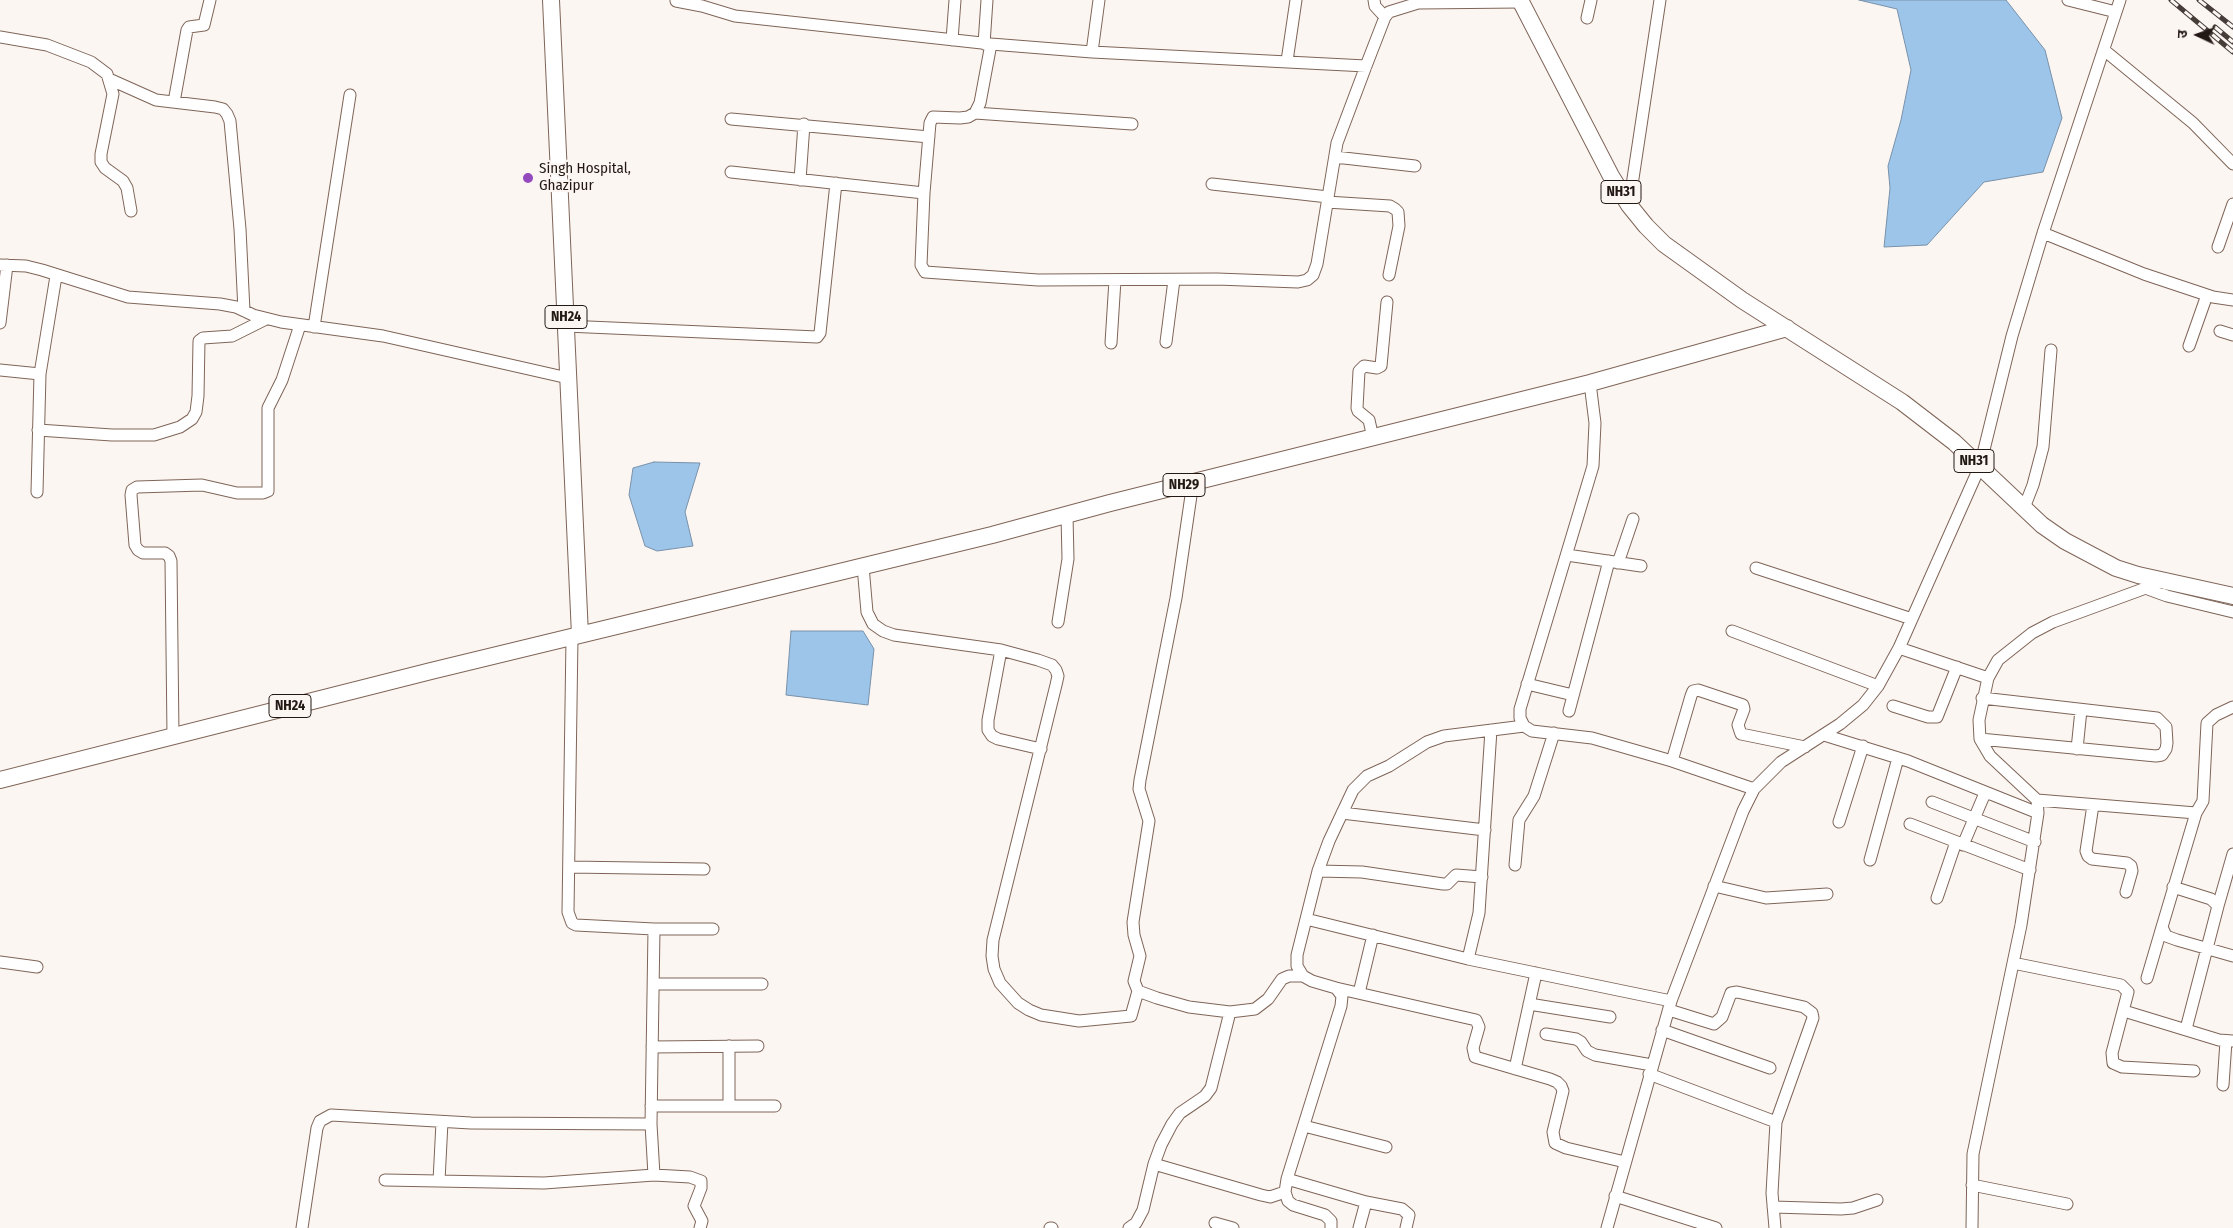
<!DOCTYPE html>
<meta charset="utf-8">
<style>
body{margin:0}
#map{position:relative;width:2233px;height:1228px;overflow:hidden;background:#fcf6f3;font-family:"Fira Sans Condensed","Noto Sans Devanagari",sans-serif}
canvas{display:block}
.north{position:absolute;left:2173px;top:10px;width:50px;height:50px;-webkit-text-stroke:4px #fcf6f3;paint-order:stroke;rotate:273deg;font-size:14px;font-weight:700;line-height:20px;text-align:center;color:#231914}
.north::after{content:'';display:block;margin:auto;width:18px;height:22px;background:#231914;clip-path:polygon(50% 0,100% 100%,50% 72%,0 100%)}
</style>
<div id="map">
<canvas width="2233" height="1228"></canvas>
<div class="north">उ</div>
</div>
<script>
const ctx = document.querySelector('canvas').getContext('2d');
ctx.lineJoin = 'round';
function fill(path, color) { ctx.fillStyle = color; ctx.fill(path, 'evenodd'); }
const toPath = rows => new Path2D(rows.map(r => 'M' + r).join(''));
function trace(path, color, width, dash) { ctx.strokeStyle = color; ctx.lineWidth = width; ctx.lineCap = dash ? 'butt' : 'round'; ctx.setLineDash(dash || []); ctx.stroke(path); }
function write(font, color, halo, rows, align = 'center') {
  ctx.font = font + ' "Fira Sans Condensed",sans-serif'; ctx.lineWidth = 4.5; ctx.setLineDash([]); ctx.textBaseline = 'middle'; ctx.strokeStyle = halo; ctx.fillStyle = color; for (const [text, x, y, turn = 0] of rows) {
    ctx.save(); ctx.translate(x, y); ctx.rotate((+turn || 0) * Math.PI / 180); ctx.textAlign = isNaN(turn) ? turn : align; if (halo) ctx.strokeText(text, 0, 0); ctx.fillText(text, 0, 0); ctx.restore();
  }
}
const water = toPath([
 [1859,0,2006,0,2045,50,2062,118,2043,172,1984,182,1927,245,1884,247,1890,188,1888,166,1901,120,1911,70,1897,9,1859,0],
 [654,462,700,463,685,512,693,546,657,551,645,546,629,495,633,468,654,462],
 [791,631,863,631,874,649,868,705,786,695,791,631]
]);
fill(water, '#9dc5e9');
trace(water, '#7891a9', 1);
const minor = toPath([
 [1374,0,1375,6,1385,17],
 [2068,0,2116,12],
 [676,1,702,6,735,16,991,44,1092,52,1366,66],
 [1587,18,1591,0],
 [0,37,47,45,91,62,107,74,113,94,101,154,101,162,105,168,123,181,127,188,131,211],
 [952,40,955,0],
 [984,44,987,0],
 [991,44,980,103,975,113,968,117,960,118,933,117,930,123,924,193,921,265,925,272,1038,280,1217,279,1298,282,1307,280,1313,275,1317,264,1337,143,1366,66,1385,17,1389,12,1418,3,1521,2],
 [2104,50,2193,123,2233,164],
 [1092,52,1099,0],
 [1287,61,1296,0],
 [109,79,156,100,215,107,223,109,227,114,230,121,240,229,244,311],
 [174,102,187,30,189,27,204,25,210,0],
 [975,113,1132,124],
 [731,119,929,137],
 [1335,157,1415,166],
 [731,172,924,193],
 [800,180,804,124],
 [1212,184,1328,197],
 [1327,202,1390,206,1395,209,1398,212,1399,226,1389,275],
 [1629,205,1660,0],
 [2043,233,2144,274,2213,297,2233,300],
 [2218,247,2233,204],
 [0,265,26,266,42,270,128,297,220,304,236,307,253,315,281,322,383,336,568,378],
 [0,323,7,265],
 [566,326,817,337,820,333,836,183],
 [314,327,350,95],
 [2220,331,2233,335],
 [1166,342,1174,280],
 [1111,343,1115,280],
 [2189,346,2207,295],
 [0,370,40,374],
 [1590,383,1595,423,1593,466,1520,709,1520,718,1524,726,1532,731,1592,738,1672,761,1754,789],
 [38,430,112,435,154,435,180,427,192,419,196,412,198,396,199,341,203,338,232,336,266,319],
 [1373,438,1369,420,1358,411,1357,408,1359,371,1364,366,1377,368,1381,366,1387,302],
 [1193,482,1176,598,1140,780,1139,789,1149,821,1133,922,1134,935,1140,956,1134,981,1138,991,1157,998,1189,1007,1230,1012],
 [37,492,40,374,56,276],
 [2024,508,2033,485,2043,447,2051,350],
 [1567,555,1641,566],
 [1618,563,1633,519],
 [863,566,867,612,873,624,883,631,894,635,1001,650,1038,660,1052,665,1056,670,1058,676,1056,685,993,940,992,956,994,969,1000,983,1018,1003,1029,1010,1041,1015,1079,1021,1131,1016,1138,991],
 [1756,568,1912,619],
 [2148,589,2167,596,2233,612],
 [1058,622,1068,559,1067,515],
 [1732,631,1878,686],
 [572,637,568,912,572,923,576,925,654,929,651,1124,654,1175],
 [1899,648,1988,678],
 [1001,650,988,720,988,730,992,736,998,739,1041,749],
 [1527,684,1573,695],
 [1893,706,1928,717,1937,717,1957,667],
 [1569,711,1609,561],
 [1824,735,1908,761,2038,813],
 [173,736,171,561,169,556,165,553,143,553,138,550,135,545,131,495,132,490,137,487,202,485,237,493,263,493,268,491,268,408,282,380,300,325],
 [1980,739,2156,756,2162,755,2166,749,2167,743,2166,727,2157,718,1982,698],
 [2077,749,2081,710],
 [1672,761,1691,696,1693,691,1698,690,1743,705,1744,709,1738,725,1741,734,1805,747],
 [2037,800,2196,813,2203,801,2207,723,2216,715,2233,707],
 [1932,802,2035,842],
 [2093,805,2086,851,2088,856,2092,859,2127,863,2131,866,2132,871,2126,892],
 [1342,813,1485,830],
 [2196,813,2162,927,2166,936,2177,940,2233,956],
 [1839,822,1863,746],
 [1910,824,2030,870],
 [1963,845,1985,793],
 [1870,860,1898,758],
 [1515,865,1519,820,1534,796,1554,733],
 [569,867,704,869],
 [1318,871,1362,872,1443,884,1447,884,1456,875,1482,877],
 [1714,886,1766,898,1827,894],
 [2173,887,2211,899,2218,906,2186,1029],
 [1937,898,1956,842],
 [2218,906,2233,854],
 [1306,919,1468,959,1671,1001],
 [654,929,713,929],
 [1468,959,1479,913,1491,730],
 [0,962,37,967],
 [2013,963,2121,985,2128,992,2112,1053,2113,1063,2122,1067,2194,1071],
 [2147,978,2162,927],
 [655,984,762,984],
 [1336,988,1476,1020,1479,1027,1473,1048,1475,1057,1550,1079,1557,1082,1561,1086,1563,1091,1553,1132,1555,1143,1566,1148,1625,1162],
 [1359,993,1373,935],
 [1529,1004,1610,1017],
 [1669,1010,1714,1024,1722,1017,1731,993,1737,992,1804,1007,1812,1013,1813,1018,1776,1122,1772,1193,1775,1228],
 [2124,1011,2219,1040,2233,1041],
 [1662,1030,1770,1068],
 [1546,1034,1576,1039,1581,1042,1587,1051,1595,1055,1652,1065],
 [729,1046,729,1106],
 [652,1047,758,1046],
 [1515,1069,1536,973],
 [1649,1074,1776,1122],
 [2223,1085,2226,1041],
 [651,1106,775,1106],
 [1304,1126,1386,1147],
 [1154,1164,1261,1195,1270,1197,1285,1192],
 [1287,1179,1366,1202,1402,1209,1409,1215,1406,1228],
 [385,1180,544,1183,654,1175,690,1177,701,1181,701,1188,694,1206,702,1221,700,1228],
 [439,1181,442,1122],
 [1972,1185,2067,1204],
 [1615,1196,1716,1228],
 [1773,1207,1841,1209,1853,1208,1877,1200],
 [1215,1223,1233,1228],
 [302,1228,317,1128,320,1121,331,1115,471,1123,651,1124],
 [1050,1228,1052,1228],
 [1129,1228,1136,1223,1143,1210,1154,1164,1161,1145,1172,1124,1180,1113,1205,1096,1211,1088,1230,1012,1255,1009,1268,999,1282,979,1289,976,1303,976],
 [1331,1228,1331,1221,1325,1215,1293,1205,1288,1201,1285,1192,1287,1179,1341,1006,1342,996,1336,988,1312,981,1303,976,1297,966,1297,955,1318,871,1329,841,1353,790,1367,776,1389,766,1427,742,1444,736,1524,726],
 [1359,1228,1366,1202],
 [1607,1228,1671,1001,1743,811,1754,789,1781,762,1840,724,1863,705,1878,686,1899,648,1980,466,2012,336,2043,233,2120,0],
 [1972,1228,1973,1154,2021,925,2038,813,2037,800,1990,756,1980,739,1979,720,1988,678,1998,660,2032,633,2053,622,2165,581]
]);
const highway = toPath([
 [551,0,580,635],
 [1520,0,1611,176,1629,205,1646,226,1664,244,1742,300,1902,402,1954,442,2042,525,2065,541,2116,568,2138,575,2233,596],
 [0,780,431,671,992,535,1110,503,1590,383,1787,328]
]);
trace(minor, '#7f6558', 13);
trace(highway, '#7f6558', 18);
trace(minor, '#fff', 11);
trace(highway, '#fff', 16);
const rail = toPath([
 [2171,0,2233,52],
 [2199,0,2233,27],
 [2215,27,2233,42]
]);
trace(rail, '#463d38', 5);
trace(rail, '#fcf6f3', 3, [9]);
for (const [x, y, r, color] of [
 [528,178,6,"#934abd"]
]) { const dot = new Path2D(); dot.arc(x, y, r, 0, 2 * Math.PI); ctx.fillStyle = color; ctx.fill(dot); trace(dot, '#fcf6f3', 2); }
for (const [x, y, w] of [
 [1621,192,40],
 [566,317,42],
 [1974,461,40],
 [1184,485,42],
 [290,706,42]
]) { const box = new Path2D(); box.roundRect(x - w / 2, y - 11.5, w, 23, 4); ctx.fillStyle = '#fcf6f3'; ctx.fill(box); trace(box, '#231914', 1); }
write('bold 14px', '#231914', null, [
 ["NH31",1621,192],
 ["NH24",566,317],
 ["NH31",1974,461],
 ["NH29",1184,485],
 ["NH24",290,706]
]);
write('15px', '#231914', '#fcf6f3', [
 ["Singh Hospital,",539,169],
 ["Ghazipur",539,186]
], 'left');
</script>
